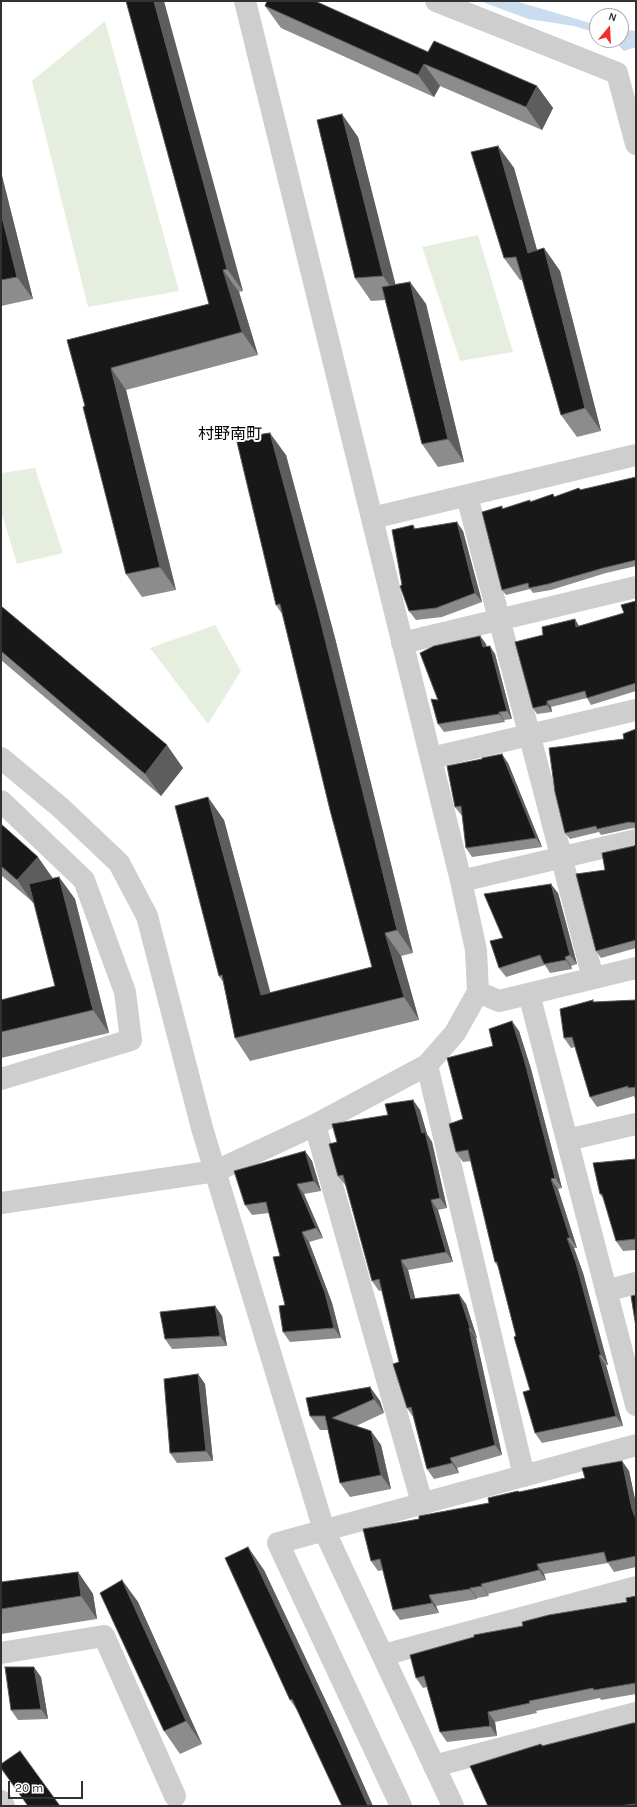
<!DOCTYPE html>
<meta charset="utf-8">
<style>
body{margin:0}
#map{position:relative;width:637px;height:1807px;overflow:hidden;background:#fff;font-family:Karla,sans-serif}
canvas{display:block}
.frame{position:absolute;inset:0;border:2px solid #313131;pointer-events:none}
.north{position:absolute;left:589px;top:8px;width:40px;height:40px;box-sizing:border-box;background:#fff;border:1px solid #adadad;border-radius:50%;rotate:18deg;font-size:11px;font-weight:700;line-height:16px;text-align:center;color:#313131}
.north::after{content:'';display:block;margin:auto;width:14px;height:18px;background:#f12f2a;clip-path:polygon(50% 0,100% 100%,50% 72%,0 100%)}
.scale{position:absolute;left:8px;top:1781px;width:75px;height:18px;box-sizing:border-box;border:2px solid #313131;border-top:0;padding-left:5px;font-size:12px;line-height:14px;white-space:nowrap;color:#313131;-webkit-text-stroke:3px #fff;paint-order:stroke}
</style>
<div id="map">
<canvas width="637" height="1807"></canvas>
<div class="frame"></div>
<div class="north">N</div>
<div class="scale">20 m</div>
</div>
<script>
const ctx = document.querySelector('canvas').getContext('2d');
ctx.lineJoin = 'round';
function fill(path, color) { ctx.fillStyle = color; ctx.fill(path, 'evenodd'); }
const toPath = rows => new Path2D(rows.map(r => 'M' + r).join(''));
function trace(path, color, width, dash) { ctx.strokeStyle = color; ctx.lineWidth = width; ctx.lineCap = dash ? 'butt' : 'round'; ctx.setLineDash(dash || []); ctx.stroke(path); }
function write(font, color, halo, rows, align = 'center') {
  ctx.font = font + ' Karla,"Noto Sans JP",sans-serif'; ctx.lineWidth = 4; ctx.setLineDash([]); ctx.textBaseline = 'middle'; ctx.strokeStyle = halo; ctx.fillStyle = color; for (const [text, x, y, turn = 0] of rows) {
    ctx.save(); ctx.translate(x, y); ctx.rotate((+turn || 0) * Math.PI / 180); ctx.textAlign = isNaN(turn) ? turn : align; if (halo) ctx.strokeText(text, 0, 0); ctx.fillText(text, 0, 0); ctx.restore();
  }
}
fill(toPath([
 [105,21,179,291,88,307,32,81],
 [478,235,513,352,460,361,422,247],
 [35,468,63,553,17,564,1,511,1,473],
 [215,625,241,671,208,724,150,648]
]), '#e6efdf');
fill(toPath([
 [480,1,515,1,597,25,597,33,574,26,528,19],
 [621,29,636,31,636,47,624,51,613,40,621,40]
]), '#caddef');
trace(toPath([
 [436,1,617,73,636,144],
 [467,496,593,978],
 [372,518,636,455],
 [402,643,636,587],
 [431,758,636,710],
 [1,801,84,880,125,992,131,1040,1,1079],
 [461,881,636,840],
 [478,992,499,1001,636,968],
 [529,994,636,1405],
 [427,1065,524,1476],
 [315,1125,422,1503],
 [567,1140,636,1124],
 [1,1203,216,1171,315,1125,427,1065,455,1033,478,992,476,950,461,881,245,1],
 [606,1291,636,1283],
 [1,1653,104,1636,175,1796],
 [383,1655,636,1587],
 [434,1766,636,1713],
 [1,1801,4,1806],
 [401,1806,278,1543,636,1445]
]), '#cecece', 22);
trace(toPath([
 [1,758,61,808,119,863,147,916,202,1128,324,1530,453,1806]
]), '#cecece', 22);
fill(toPath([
 [126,1,243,291,239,292,258,355,126,390,176,590,142,597,126,574,85,406,67,340,209,304],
 [265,6,428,52,537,86,553,108,542,130,440,86,434,97,281,28],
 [358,137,395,284,410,282,426,304,464,462,438,467,422,444,385,300,371,301,355,278],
 [498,146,514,168,537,250,544,248,560,271,601,431,577,437,561,415,522,280,520,280,504,258],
 [1,172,33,299,1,306],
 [286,455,335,638,413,953,401,956,419,1020,250,1061,235,1038,223,982,219,976,224,820,270,993,372,967,282,614,276,605],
 [636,477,636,566,606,573,551,590,533,593,530,589,506,595,502,590,502,506,503,509,531,502,553,494,555,497,579,488,580,490],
 [413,525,416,529,463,531,482,602,442,617,416,620,409,611,402,585],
 [636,601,636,691,591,705,587,698,551,707,552,712,537,714,533,708,579,626,624,613],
 [1,606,183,768,161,796,1,660],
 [480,636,486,644,486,647,495,654,512,719,504,720,505,722,444,732,438,724,438,700],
 [636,729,636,829,633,828,601,835,599,832,570,839,565,833,624,739],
 [508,763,542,847,472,857,466,848,463,816,462,816,455,807],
 [1,824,53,878,59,877,75,899,109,1033,1,1058,1,1000,55,986,34,903,1,875],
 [636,844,636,948,601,958,596,951,605,870],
 [558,893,577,964,571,966,572,969,550,973,545,965,506,977,499,968,503,938],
 [636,1000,636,1098,635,1099,634,1096,597,1107,590,1097,575,1047,571,1048,564,1038,594,1002],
 [519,1031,531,1069,562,1188,558,1189,577,1248,574,1248,583,1273,608,1365,606,1365,623,1426,542,1443,535,1433,530,1390,498,1267,495,1262,471,1161,463,1162,456,1152,463,1119,493,1046],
 [413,1100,420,1110,427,1134,432,1142,447,1208,438,1210,453,1262,408,1270,415,1298,466,1304,477,1338,476,1338,502,1455,457,1468,459,1473,434,1479,427,1469,413,1417,407,1408,399,1362,382,1290,379,1291,372,1281,346,1186,338,1176,337,1142,388,1115],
 [305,1151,312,1161,321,1191,304,1194,323,1238,309,1242,332,1303,341,1338,290,1342,283,1332,285,1305,280,1256,269,1213,252,1215,245,1205],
 [636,1159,636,1250,623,1251,616,1241,605,1201,600,1194],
 [215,1306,222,1316,227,1346,172,1349,165,1339],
 [198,1374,205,1384,213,1461,177,1463,170,1453],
 [370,1387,380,1401,384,1413,356,1426,371,1431,381,1445,391,1489,350,1497,340,1483,328,1430,320,1430,310,1416],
 [622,1461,629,1471,636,1504,636,1567,614,1572,608,1563,544,1574,546,1580,488,1594,489,1596,477,1598,477,1599,436,1606,439,1613,400,1620,393,1610,383,1570,378,1571,371,1561,419,1519,489,1503,519,1492,585,1478],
 [264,1570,339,1729,297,1710,290,1700],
 [78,1572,93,1594,97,1619,1,1634,1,1582],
 [122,1580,138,1602,202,1744,180,1754,164,1731],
 [636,1596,636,1694,601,1700,600,1698,536,1711,537,1713,495,1722,497,1736,447,1742,440,1732,427,1687,423,1688,416,1678,523,1626,627,1602],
 [41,1677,48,1719,18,1720,11,1710],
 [636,1723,636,1806,488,1806,541,1744,543,1746]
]), '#8c8c8c');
fill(toPath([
 [154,1,164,1,243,291,227,269],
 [424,64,440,86,434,97,418,75],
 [537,86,553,108,542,130,526,107],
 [342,114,358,137,399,298,383,276],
 [498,146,514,168,544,275,528,253],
 [1,172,33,299,17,277,1,213],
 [544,248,560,271,601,431,585,408],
 [223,270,239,292,258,355,242,332],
 [410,282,426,304,464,462,448,439],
 [111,368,126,390,176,590,160,567],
 [270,433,286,455,335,638,413,953,397,930],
 [457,522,463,531,482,602,475,593],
 [575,619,579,626,580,633,576,627],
 [480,636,486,644,489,655,483,647],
 [490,646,495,654,512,719,507,711],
 [547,701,551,707,552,712,547,705],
 [499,712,504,720,505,722,499,714],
 [167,745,183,768,161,796,145,774],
 [502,754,508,763,542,847,536,838],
 [208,797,224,820,277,1017,261,995],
 [38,857,54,880,33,903,17,880],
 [59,877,75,899,109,1033,93,1010],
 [551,884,558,893,577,964,570,955],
 [385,933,401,956,419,1020,404,997],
 [565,957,571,966,572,969,566,960],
 [512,1021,519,1031,531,1069,562,1188,555,1178],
 [413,1100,420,1110,427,1134,432,1142,447,1208,440,1198],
 [305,1151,312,1161,321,1191,314,1181],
 [551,1179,558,1189,577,1248,570,1238],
 [297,1184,304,1194,323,1238,316,1228],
 [431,1200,438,1210,453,1262,446,1252],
 [302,1232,309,1242,332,1303,341,1338,334,1328],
 [567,1238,574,1248,583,1273,608,1365,601,1355],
 [401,1260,408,1270,418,1309,411,1299],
 [459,1294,466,1304,477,1338,470,1328],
 [215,1306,222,1316,227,1346,220,1336],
 [469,1328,476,1338,502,1455,495,1445],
 [599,1355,606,1365,623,1426,616,1416],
 [198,1374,205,1384,213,1461,206,1451],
 [370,1387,380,1401,384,1413,374,1399],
 [371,1431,381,1445,391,1489,381,1475],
 [450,1458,457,1468,459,1473,452,1463],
 [622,1461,629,1471,636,1504,636,1519,632,1509],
 [248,1547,264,1570,339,1729,373,1806,368,1806],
 [537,1564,544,1574,546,1580,539,1570],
 [78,1572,93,1594,97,1619,81,1596],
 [122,1580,138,1602,202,1744,186,1721],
 [481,1584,488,1594,489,1596,482,1586],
 [470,1588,477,1598,477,1599,470,1589],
 [429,1595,436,1606,439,1613,432,1603],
 [34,1667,41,1677,48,1719,41,1709],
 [488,1712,495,1722,497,1736,490,1726]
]), '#5d5d5d');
const building = toPath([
 [126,1,154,1,227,269,223,270,242,332,111,368,160,567,126,574,83,407,85,406,67,340,209,304,126,1],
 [267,1,315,1,428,52,434,41,537,86,526,107,424,64,418,75,265,6,267,1],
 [342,114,383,276,355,278,317,120,342,114],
 [498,146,528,253,544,248,585,408,561,415,516,257,504,258,471,152,498,146],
 [1,213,17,277,1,280,1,213],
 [410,282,448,439,422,444,382,287,410,282],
 [270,433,319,615,397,930,385,933,404,997,235,1038,222,975,219,976,175,806,208,797,261,995,372,967,330,810,280,604,276,605,236,438,270,433],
 [636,477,636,560,603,568,548,584,529,588,528,583,502,590,482,512,502,506,502,509,530,500,530,502,553,494,554,497,579,488,580,490,636,477],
 [457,522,475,593,436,608,409,611,400,586,402,585,392,530,413,525,414,529,457,522],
 [636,601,636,683,587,698,585,691,547,701,547,705,533,708,515,642,543,635,542,627,575,619,576,627,624,613,621,605,636,601],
 [1,606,167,745,145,774,1,651,1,606],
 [480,636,483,647,490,646,507,711,499,712,499,714,438,724,431,699,438,700,420,653,434,646,480,636],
 [636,729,636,823,629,822,597,829,596,826,565,833,555,792,549,748,624,739,623,734,636,729],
 [502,754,536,838,466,848,461,806,455,807,447,766,482,759,482,758,502,754],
 [1,824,38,857,17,880,1,866,1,824],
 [636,844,636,940,596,951,576,874,605,870,602,853,634,846,636,844],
 [59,877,93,1010,1,1032,1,1000,55,986,29,884,59,877],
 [551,884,570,955,565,957,566,960,544,964,540,955,499,968,490,941,503,938,484,894,551,884],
 [593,1000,593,1002,636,1000,636,1087,628,1088,628,1086,590,1097,572,1037,564,1038,560,1009,593,1000],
 [512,1021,524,1059,555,1178,551,1179,570,1238,567,1238,576,1263,601,1355,599,1355,616,1416,535,1433,523,1392,530,1390,514,1337,516,1336,497,1262,495,1262,468,1150,456,1152,449,1124,463,1119,447,1058,493,1046,489,1029,512,1021],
 [413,1100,422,1133,425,1132,431,1157,440,1198,431,1200,446,1252,401,1260,411,1299,459,1294,470,1328,469,1328,495,1445,450,1458,452,1463,427,1469,411,1407,407,1408,393,1364,399,1362,379,1279,372,1281,343,1175,338,1176,329,1144,337,1142,332,1124,388,1115,385,1104,413,1100],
 [305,1151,314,1181,297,1184,316,1228,302,1232,325,1293,334,1328,283,1332,279,1306,285,1305,273,1257,280,1256,266,1202,245,1205,234,1171,305,1151],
 [636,1159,636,1239,616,1241,602,1194,600,1194,593,1163,636,1159],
 [636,1295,636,1327,631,1296,636,1295],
 [215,1306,220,1336,165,1339,160,1312,215,1306],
 [198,1374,206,1451,170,1453,164,1379,198,1374],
 [370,1387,374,1399,332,1418,371,1431,381,1475,340,1483,325,1416,310,1416,306,1398,370,1387],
 [622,1461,632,1509,636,1519,636,1556,607,1562,604,1552,537,1564,539,1570,481,1584,482,1586,470,1588,470,1589,429,1595,432,1603,393,1610,380,1559,371,1561,363,1529,419,1519,419,1516,489,1503,488,1498,518,1491,519,1492,585,1478,582,1468,622,1461],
 [248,1547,323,1706,368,1806,342,1806,292,1699,290,1700,225,1558,248,1547],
 [78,1572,81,1596,1,1609,1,1582,78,1572],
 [122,1580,186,1721,164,1731,100,1593,122,1580],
 [636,1596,636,1683,594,1690,593,1688,529,1701,530,1703,488,1712,490,1726,440,1732,424,1676,416,1678,410,1655,474,1637,474,1635,523,1626,522,1622,549,1615,627,1602,626,1598,636,1596],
 [5,1667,34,1667,41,1709,11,1710,5,1667],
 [633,1723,636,1723,636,1804,618,1806,488,1806,470,1766,541,1744,542,1746,633,1723],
 [20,1751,60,1806,28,1806,1,1768,1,1764,20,1751]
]);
fill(building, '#181818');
trace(building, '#5d5d5d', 1);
write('16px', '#000', '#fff', [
 ["村野南町",230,434]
]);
</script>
